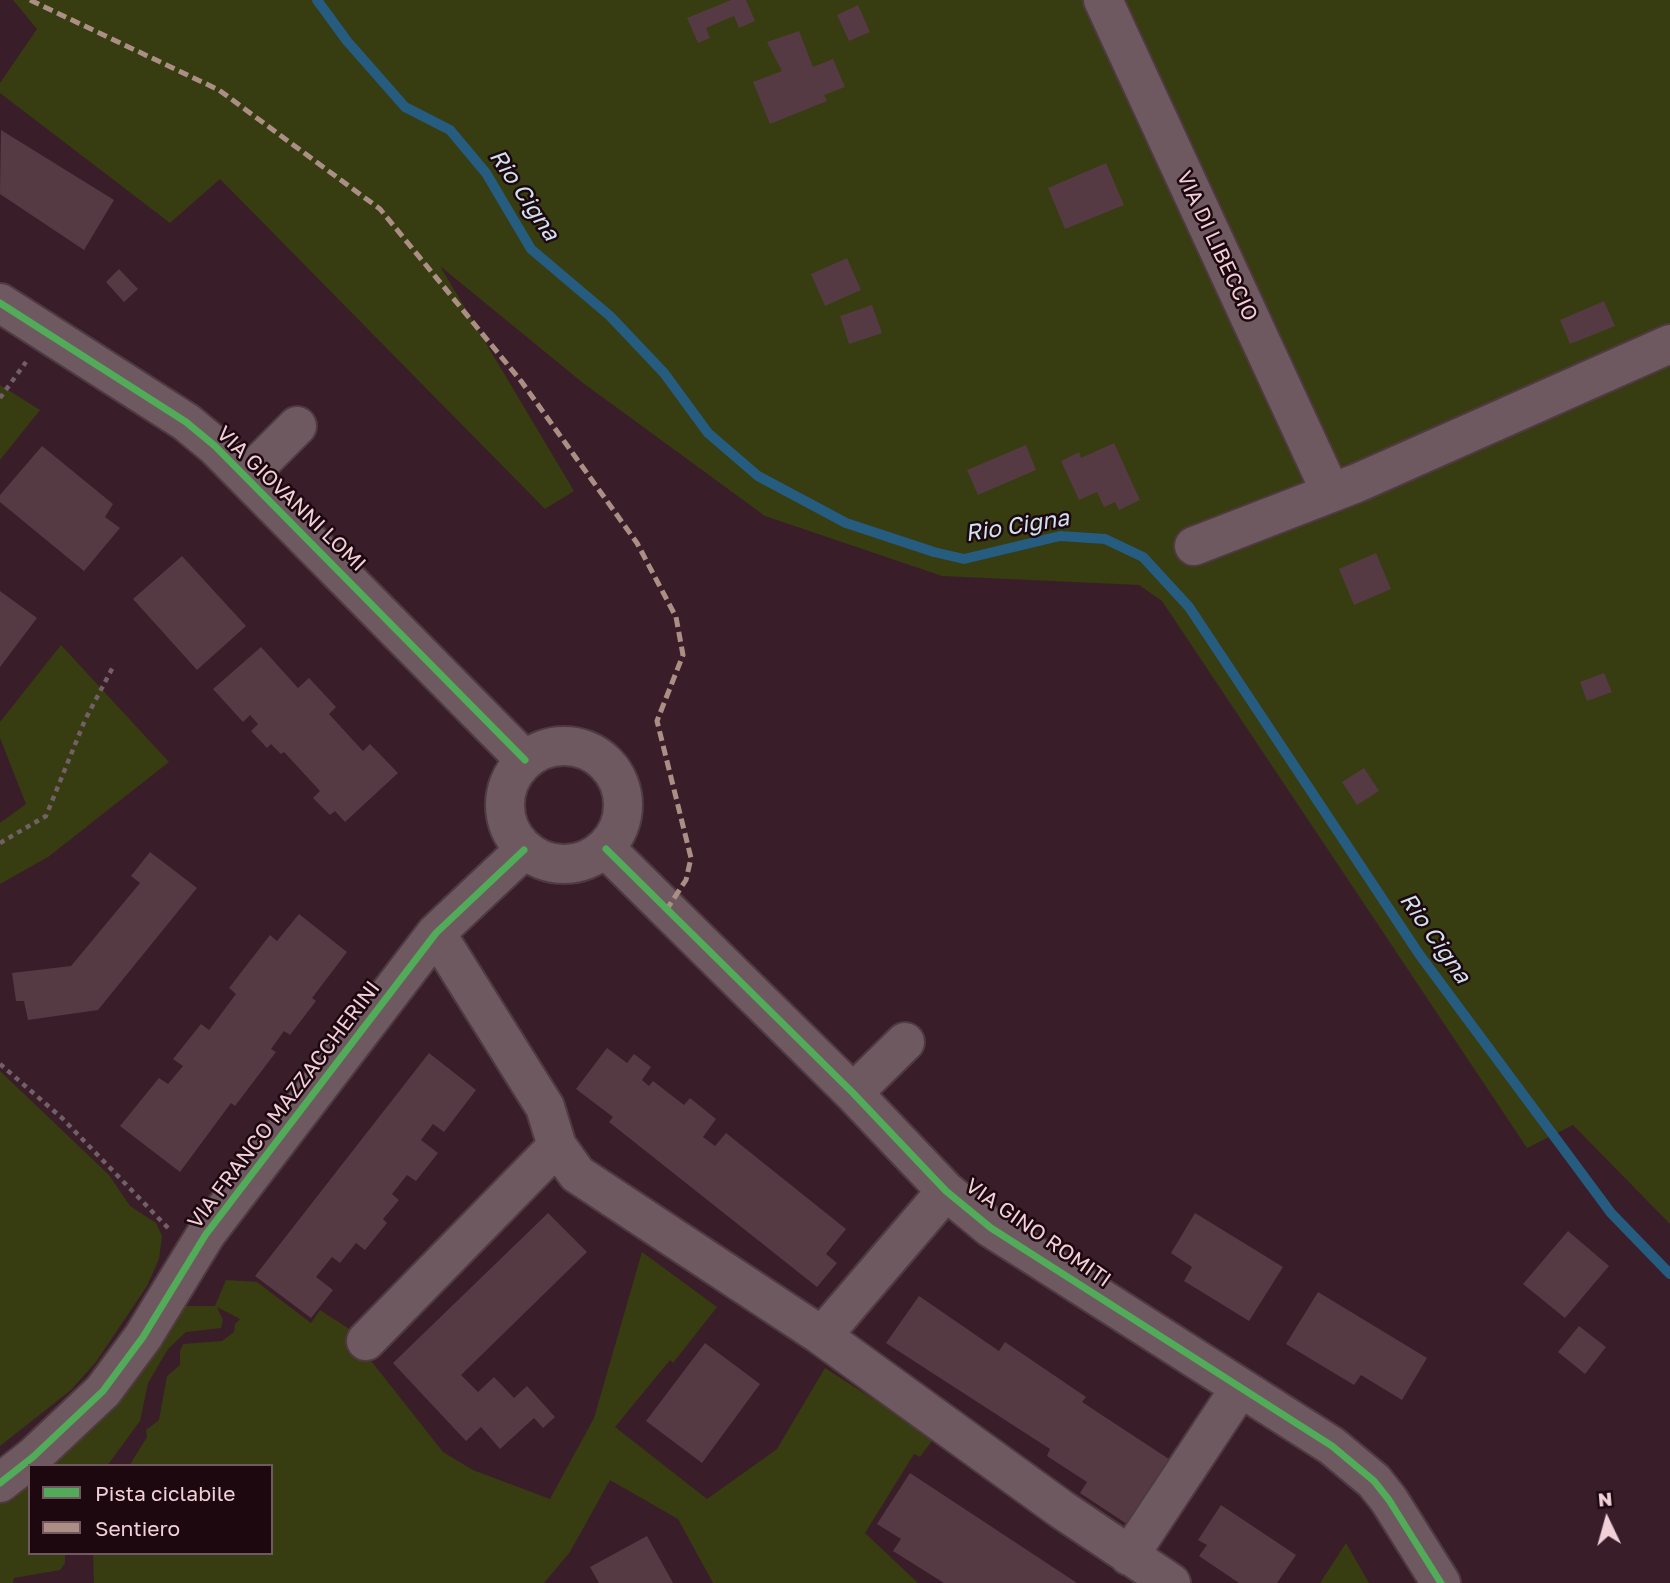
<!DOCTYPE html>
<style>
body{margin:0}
#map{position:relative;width:1670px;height:1583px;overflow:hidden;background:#391e29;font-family:"Golos Text",sans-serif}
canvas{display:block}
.legend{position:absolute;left:28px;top:1464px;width:245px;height:91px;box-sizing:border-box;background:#1d080f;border:2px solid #725860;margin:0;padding:9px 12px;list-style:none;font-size:21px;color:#f1d0d9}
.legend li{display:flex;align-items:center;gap:14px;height:35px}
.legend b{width:35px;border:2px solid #725860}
.north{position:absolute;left:1572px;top:1485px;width:70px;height:70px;-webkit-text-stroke:5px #1d080f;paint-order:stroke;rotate:355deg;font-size:19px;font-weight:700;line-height:28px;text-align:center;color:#f1d0d9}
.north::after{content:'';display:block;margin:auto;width:24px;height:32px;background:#f1d0d9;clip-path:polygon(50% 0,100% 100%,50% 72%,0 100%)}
</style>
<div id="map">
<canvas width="1670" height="1583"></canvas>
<ul class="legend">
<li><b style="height:9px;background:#51ab58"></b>Pista ciclabile</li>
<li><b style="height:9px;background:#ac8f84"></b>Sentiero</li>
</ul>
<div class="north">N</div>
</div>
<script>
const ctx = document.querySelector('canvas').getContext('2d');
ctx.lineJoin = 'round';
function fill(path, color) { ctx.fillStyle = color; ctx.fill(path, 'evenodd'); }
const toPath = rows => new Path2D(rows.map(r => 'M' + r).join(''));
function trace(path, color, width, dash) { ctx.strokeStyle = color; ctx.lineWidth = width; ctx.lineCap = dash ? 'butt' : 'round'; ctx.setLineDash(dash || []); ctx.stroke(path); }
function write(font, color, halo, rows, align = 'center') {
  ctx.font = font + ' "Golos Text",sans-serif'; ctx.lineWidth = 5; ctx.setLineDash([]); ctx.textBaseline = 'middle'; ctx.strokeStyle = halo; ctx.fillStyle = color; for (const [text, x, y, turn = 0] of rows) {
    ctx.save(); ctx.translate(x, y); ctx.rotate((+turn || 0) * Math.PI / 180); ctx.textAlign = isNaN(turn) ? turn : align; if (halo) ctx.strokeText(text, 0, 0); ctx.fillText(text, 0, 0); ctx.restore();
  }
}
fill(toPath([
 [13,0,1670,0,1670,1224,1573,1125,1527,1148,1162,601,1139,585,942,576,765,516,583,383,440,266,574,491,545,509,220,179,170,223,0,93,0,83,37,29],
 [0,385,40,410,0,460],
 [61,645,169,762,48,857,0,884,0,823,26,804,0,738,0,722],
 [0,1071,109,1175,130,1206,156,1223,162,1236,159,1259,147,1286,96,1362,71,1390,0,1446],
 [642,1252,717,1307,673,1363,670,1360,615,1427,707,1499,777,1449,825,1368,934,1438,920,1457,914,1454,865,1533,918,1583,713,1583,678,1519,610,1480,570,1552,544,1583,94,1583,93,1553,271,1553,271,1466,129,1466,147,1437,146,1430,159,1420,167,1376,180,1365,180,1351,183,1344,222,1341,234,1332,235,1324,240,1319,217,1307,223,1320,221,1328,186,1332,168,1349,148,1383,140,1421,107,1466,46,1466,184,1306,215,1306,226,1280,257,1282,311,1323,320,1310,354,1332,372,1362,443,1452,473,1470,550,1499,594,1418],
 [30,1477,30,1553,65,1553,65,1563,60,1570,14,1578,13,1583,0,1583,0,1496],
 [1346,1543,1369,1583,1320,1583]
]), '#373c11');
trace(toPath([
 [317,0,347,41,405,107,450,130,486,173,531,249,610,316,664,373,708,433,758,476,846,523,934,552,964,559,1060,536,1105,539,1143,557,1189,607,1419,954,1611,1213,1670,1274]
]), '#265c7f', 10);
fill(toPath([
 [731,0,746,0,755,21,739,28,734,16,706,28,710,38,698,43,687,18],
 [858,5,870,32,849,41,837,15],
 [799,31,813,67,833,59,845,87,824,95,827,101,770,124,753,82,782,71,767,42],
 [1,130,114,200,84,250,0,194],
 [1106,163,1124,205,1065,229,1048,188],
 [847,258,861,290,825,306,811,274],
 [119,269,138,289,124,302,106,282],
 [1604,301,1615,326,1570,344,1560,320],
 [872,305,882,333,849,344,840,316],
 [1114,443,1140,500,1119,510,1115,502,1104,507,1097,492,1079,500,1061,461,1079,452,1081,458],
 [1026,445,1036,470,978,495,967,470],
 [42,446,113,504,105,517,120,528,84,571,0,502,0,495],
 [1376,553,1391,589,1354,605,1339,569],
 [182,556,246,626,197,670,133,599],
 [0,591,37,618,0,667],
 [261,647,298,688,309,678,336,707,329,714,363,751,370,744,398,773,345,822,335,811,330,815,313,798,320,791,284,752,281,754,271,744,267,748,251,731,258,724,250,715,243,722,213,689],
 [1604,673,1612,692,1587,701,1580,682],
 [1364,768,1379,791,1357,805,1342,782],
 [150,852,197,888,98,1010,28,1020,24,1001,16,1001,12,973,71,966,140,883,131,876],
 [299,914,347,952,312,998,316,1001,290,1035,284,1031,271,1049,276,1052,235,1106,231,1103,180,1172,120,1126,159,1078,168,1084,183,1066,173,1059,201,1024,209,1030,236,994,229,988,270,935,277,941],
 [607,1048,627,1063,634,1054,651,1067,642,1080,649,1086,653,1081,684,1105,690,1098,716,1119,703,1137,715,1146,726,1133,846,1229,826,1254,837,1263,817,1287,609,1122,613,1117,576,1089],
 [429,1053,476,1090,444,1132,433,1124,421,1140,438,1153,416,1181,407,1175,392,1194,399,1200,383,1219,387,1223,365,1250,356,1243,340,1263,332,1257,316,1277,333,1290,311,1318,255,1276],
 [548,1213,587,1252,461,1375,478,1392,494,1377,514,1398,527,1386,555,1417,543,1428,534,1418,500,1449,481,1427,466,1441,393,1363],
 [1195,1213,1283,1267,1249,1321,1184,1281,1192,1267,1171,1253],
 [1568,1231,1609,1266,1565,1318,1523,1284],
 [1318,1292,1427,1358,1402,1400,1361,1375,1354,1385,1286,1344],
 [919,1296,999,1351,1005,1342,1086,1397,1082,1402,1175,1463,1133,1528,1080,1493,1087,1482,1047,1456,1050,1449,886,1343],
 [1579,1326,1606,1347,1585,1374,1558,1352],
 [705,1343,760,1384,702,1463,646,1421],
 [910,1473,992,1527,1077,1583,944,1583,893,1551,901,1539,877,1524],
 [1221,1505,1296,1555,1277,1583,1239,1583,1199,1556,1207,1545,1198,1540],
 [647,1536,673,1583,599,1583,590,1567]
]), '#553a44');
const minor = toPath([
 [1103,0,1331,493],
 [0,303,186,422,215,446,525,760],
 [248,475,297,426],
 [1194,546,1357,483,1670,344],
 '505 805a59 59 0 1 1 118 0a59 59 0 1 1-118 0Z',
 [606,849,853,1093,946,1191,991,1228,1332,1446,1374,1481,1389,1500,1441,1583],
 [436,933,545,1107,557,1146,577,1174,822,1336],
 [853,1093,905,1042],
 [946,1191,822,1336,1061,1509,1171,1583],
 [366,1341,557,1146],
 [0,1483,33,1457,103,1391,143,1337,206,1234,436,933,524,850],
 [1129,1556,1240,1388]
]);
trace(minor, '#503a42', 42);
trace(toPath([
 [0,398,26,362],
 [0,843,46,816,85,720,114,665],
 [0,1064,62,1118,169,1229]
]), '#735f66', 4.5, [5, 5]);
trace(minor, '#6e5960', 38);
trace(toPath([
 [30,0,219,90,380,209,521,381,637,543,676,617,683,655,657,721,691,858,686,880,667,909]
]), '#ac8f84', 5, [10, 5]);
trace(toPath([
 [0,303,186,422,215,446,525,760],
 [606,849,853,1093,946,1191,991,1228,1332,1446,1374,1481,1389,1500,1441,1583],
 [0,1483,33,1457,103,1391,143,1337,206,1234,436,933,524,850]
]), '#51ab58', 7);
write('21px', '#f1d0d9', '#1d080f', [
 ["VIA DI LIBECCIO",1217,246,65],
 ["VIA GIOVANNI LOMI",291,499,44],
 ["VIA FRANCO MAZZACCHERINI",284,1105,-53],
 ["VIA GINO ROMITI",1038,1233,35]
]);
write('italic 23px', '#cfe2ef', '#1d080f', [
 ["Rio Cigna",524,195,56],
 ["Rio Cigna",1017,526,-9],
 ["Rio Cigna",1435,938,55]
]);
</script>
